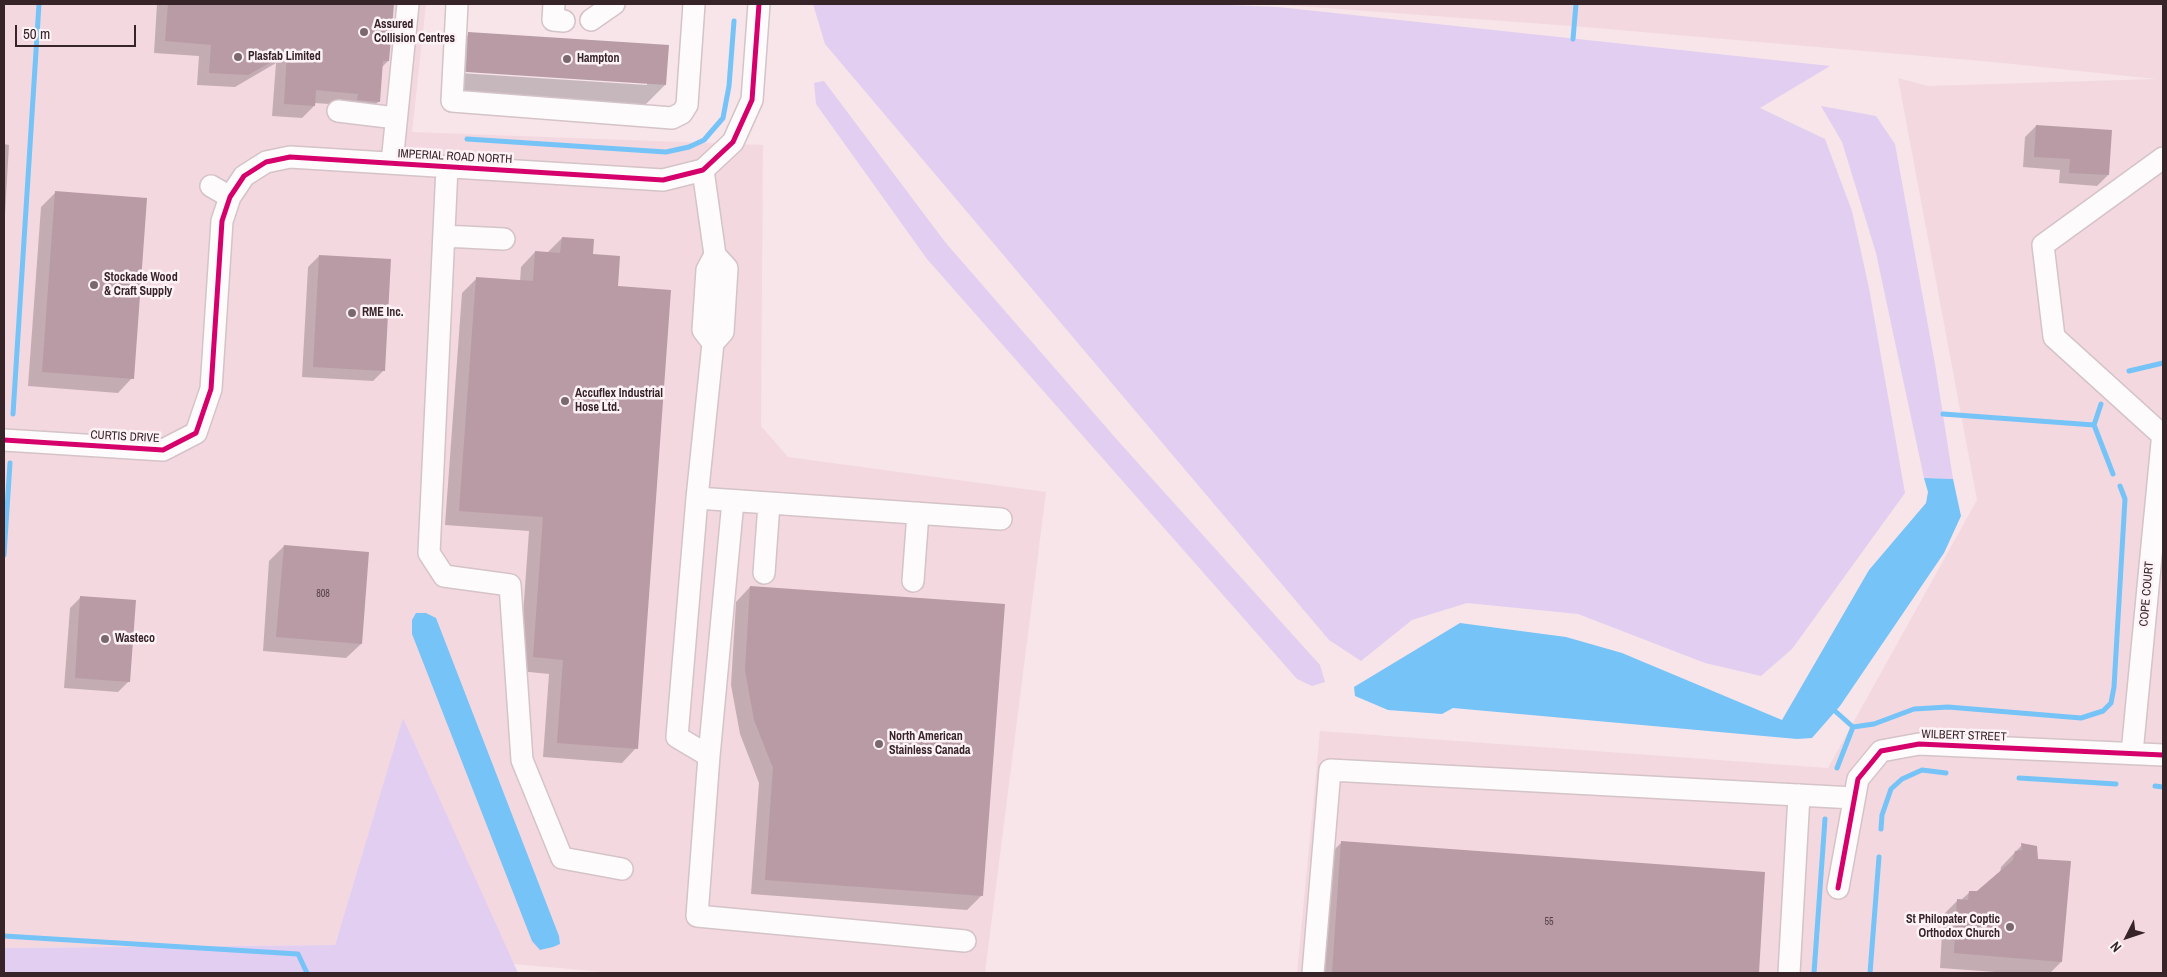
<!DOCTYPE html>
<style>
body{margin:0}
#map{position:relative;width:2167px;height:977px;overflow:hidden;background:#f7e5ea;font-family:"Archivo Narrow",sans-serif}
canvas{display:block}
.frame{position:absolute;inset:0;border:5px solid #372429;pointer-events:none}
.north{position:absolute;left:2102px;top:912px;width:50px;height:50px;-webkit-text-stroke:4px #fdf2f5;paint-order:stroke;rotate:229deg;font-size:14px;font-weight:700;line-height:20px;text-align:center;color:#372429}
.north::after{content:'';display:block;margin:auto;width:18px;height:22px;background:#372429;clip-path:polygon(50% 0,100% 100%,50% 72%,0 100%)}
.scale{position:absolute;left:15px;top:25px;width:121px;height:22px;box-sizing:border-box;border:2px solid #372429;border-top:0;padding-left:6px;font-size:15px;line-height:18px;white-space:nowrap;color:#372429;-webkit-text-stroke:4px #fdf2f5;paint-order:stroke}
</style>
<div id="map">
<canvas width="2167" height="977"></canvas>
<div class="frame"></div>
<div class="north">N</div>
<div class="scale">50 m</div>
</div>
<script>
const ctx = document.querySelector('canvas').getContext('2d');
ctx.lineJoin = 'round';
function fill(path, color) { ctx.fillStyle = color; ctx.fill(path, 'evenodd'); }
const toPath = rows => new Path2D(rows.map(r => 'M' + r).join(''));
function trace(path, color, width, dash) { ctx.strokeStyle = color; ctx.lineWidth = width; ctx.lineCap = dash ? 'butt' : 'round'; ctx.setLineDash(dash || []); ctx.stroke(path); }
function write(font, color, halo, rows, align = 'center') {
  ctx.font = font + ' "Archivo Narrow",sans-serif'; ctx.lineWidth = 5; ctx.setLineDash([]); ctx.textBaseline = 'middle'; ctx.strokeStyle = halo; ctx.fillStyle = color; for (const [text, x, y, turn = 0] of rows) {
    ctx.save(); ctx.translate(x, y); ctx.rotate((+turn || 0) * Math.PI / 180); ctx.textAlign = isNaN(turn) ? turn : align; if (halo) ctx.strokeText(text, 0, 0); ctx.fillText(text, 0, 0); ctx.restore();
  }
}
fill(toPath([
 [4,4,426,4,412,132,763,145,761,426,788,457,1046,492,985,973,615,973,513,964,403,719,335,945,4,948],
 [1270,4,2163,4,2163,973,1297,973,1320,731,1828,768,1977,500,1898,78,1928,86,2156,79,1993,62,1572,26]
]), '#f4d8df');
fill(toPath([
 [813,4,1205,4,1278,7,1830,66,1760,108,1825,139,1852,211,1869,288,1905,493,1792,649,1761,676,1705,663,1578,614,1467,603,1412,620,1361,661,1329,640,825,44],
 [824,81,945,242,1119,442,1320,665,1325,682,1312,686,1297,679,927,259,816,104,814,83],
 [1821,106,1876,116,1895,144,1935,364,1953,479,1924,478,1876,253,1842,142],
 [403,718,518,973,4,973,4,948,335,945]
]), '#e2cef1');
fill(toPath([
 [1924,478,1953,479,1961,516,1944,553,1840,706,1812,738,1797,739,1453,708,1442,714,1388,710,1355,696,1354,687,1460,623,1566,637,1622,653,1782,720,1869,570,1926,503,1928,492],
 [416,613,426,613,436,618,559,936,560,944,553,947,540,950,532,941,412,634,412,620]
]), '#76c3f7');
fill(toPath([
 [157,4,392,4,388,61,382,67,379,101,367,113,346,105,314,103,314,106,302,118,272,116,276,63,235,87,197,85,199,56,154,53],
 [469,34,665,85,644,106,445,93,447,55],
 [460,71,647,83,647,85,460,73],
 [2036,126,2108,175,2097,186,2059,183,2060,170,2023,167,2025,137],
 [4,144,9,145,4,232],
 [56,192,132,378,118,393,28,386,41,207],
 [562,238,592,255,617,288,636,748,622,763,543,757,549,674,519,671,529,531,445,525,462,293,477,278,520,282,521,267,535,252,547,253],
 [319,256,384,370,373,381,302,377,308,267],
 [284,546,361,644,346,658,263,651,269,561],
 [750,587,982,895,967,910,751,894,759,783,740,734,731,685,736,602],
 [81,597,129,681,118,692,64,688,70,608],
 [1341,843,1764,873,1757,973,1319,973,1327,857],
 [2022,845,2061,962,2050,973,2009,973,1940,968,1943,915,1958,900,1961,900,1970,892,1977,892,2000,873,2001,867]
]), '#0003');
trace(toPath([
 [1573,39,1576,4],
 [467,139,666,152,689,147,704,140,723,118,729,86,734,21],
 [2129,371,2163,363],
 [2101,404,2094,425,2113,474],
 [13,414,39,4],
 [1943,414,2094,425],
 [4,555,10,463],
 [1835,711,1853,727],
 [1837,768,1853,727,1874,724,1914,709,1948,707,2081,718,2103,711,2111,703,2114,687,2125,499,2120,486],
 [2019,778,2116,784],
 [2155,786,2163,787],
 [1881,829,1882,815,1891,789,1902,779,1922,770,1946,773],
 [4,936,298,954,307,973],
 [1814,973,1825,819],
 [1870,973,1879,857]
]), '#76c3f7', 5);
fill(toPath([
 [168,4,394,4,389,61,383,61,380,102,357,100,358,94,316,90,315,106,284,104,287,53,248,75,209,73,211,45,165,41],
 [468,32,669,45,666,85,466,72],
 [2036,125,2112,130,2109,175,2069,173,2070,159,2034,157],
 [55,191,147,198,134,379,42,372],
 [562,237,594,239,593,254,620,256,618,286,671,290,638,749,557,743,563,660,533,657,543,517,459,511,476,277,533,281,535,251,560,253],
 [319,255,391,259,385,371,313,367],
 [284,545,369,552,362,644,276,637],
 [750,586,1005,604,983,896,765,880,773,768,754,720,745,670],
 [80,596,136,600,130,682,75,678],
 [1341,841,1765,872,1759,973,1332,973],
 [2021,843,2037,846,2038,859,2071,861,2062,962,1954,953,1957,899,1968,900,1969,891,1977,891,2013,860,2015,851,2022,850]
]), '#b89ba5');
const minor = toPath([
 [457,4,452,101,672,118,682,113,687,105,694,4],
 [554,4,553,20,564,21],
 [591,20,614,4],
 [338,111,396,118],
 [392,163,408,4],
 [447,167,429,553,444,576,510,585,522,760,562,858,622,869],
 [703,170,715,255,727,268,723,332,713,343,697,498,1001,519],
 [211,186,230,197],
 [444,236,504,239],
 [713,343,703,330,707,270,715,255],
 [2162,435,2054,337,2043,245,2163,158],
 [4,440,163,450,196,433,211,389,222,221,230,197,244,176,266,162,290,157,663,180,703,170,733,142,752,100,759,4],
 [697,498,677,737,709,756,733,501],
 [764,573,769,504],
 [913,581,918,513],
 [2132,753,2163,432],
 [709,756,697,916,965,941],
 [1838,888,1858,779,1881,751,1919,744,2163,755],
 [1313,973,1330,770,1854,798],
 [1789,973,1799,795]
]);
trace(minor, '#d4c3c7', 24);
trace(minor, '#fefbfc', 21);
trace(toPath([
 [4,440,163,450,196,433,211,389,222,221,230,197,244,176,266,162,290,157,663,180,703,170,733,142,752,100,759,4],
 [1838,888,1858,779,1881,751,1919,744,2163,755]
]), '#d6006c', 5);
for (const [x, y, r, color] of [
 [364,32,5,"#7a686d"],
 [238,57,5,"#7a686d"],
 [567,59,5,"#7a686d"],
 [94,285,5,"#7a686d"],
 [352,313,5,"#7a686d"],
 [565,401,5,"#7a686d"],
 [105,639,5,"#7a686d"],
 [879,744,5,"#7a686d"],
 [2010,927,5,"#7a686d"]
]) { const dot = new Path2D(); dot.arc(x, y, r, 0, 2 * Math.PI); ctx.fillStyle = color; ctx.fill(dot); trace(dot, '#fdf2f5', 2); }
write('10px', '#574248', null, [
 ["808",323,594],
 ["55",1549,922]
]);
write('bold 12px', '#372429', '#fdf2f5', [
 ["Assured",374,25],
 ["Collision Centres",374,39],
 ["Plasfab Limited",248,57],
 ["Hampton",577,59],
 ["Stockade Wood",104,278],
 ["& Craft Supply",104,292],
 ["RME Inc.",362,313],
 ["Accuflex Industrial",575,394],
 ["Hose Ltd.",575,408],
 ["Wasteco",115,639],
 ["North American",889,737],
 ["Stainless Canada",889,751],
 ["St Philopater Coptic",2000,920,"right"],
 ["Orthodox Church",2000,934,"right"]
], 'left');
write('12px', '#372429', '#fdf2f5', [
 ["IMPERIAL ROAD NORTH",455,157,3],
 ["CURTIS DRIVE",125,437,3],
 ["COPE COURT",2147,594,-85],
 ["WILBERT STREET",1964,736,2]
]);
</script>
